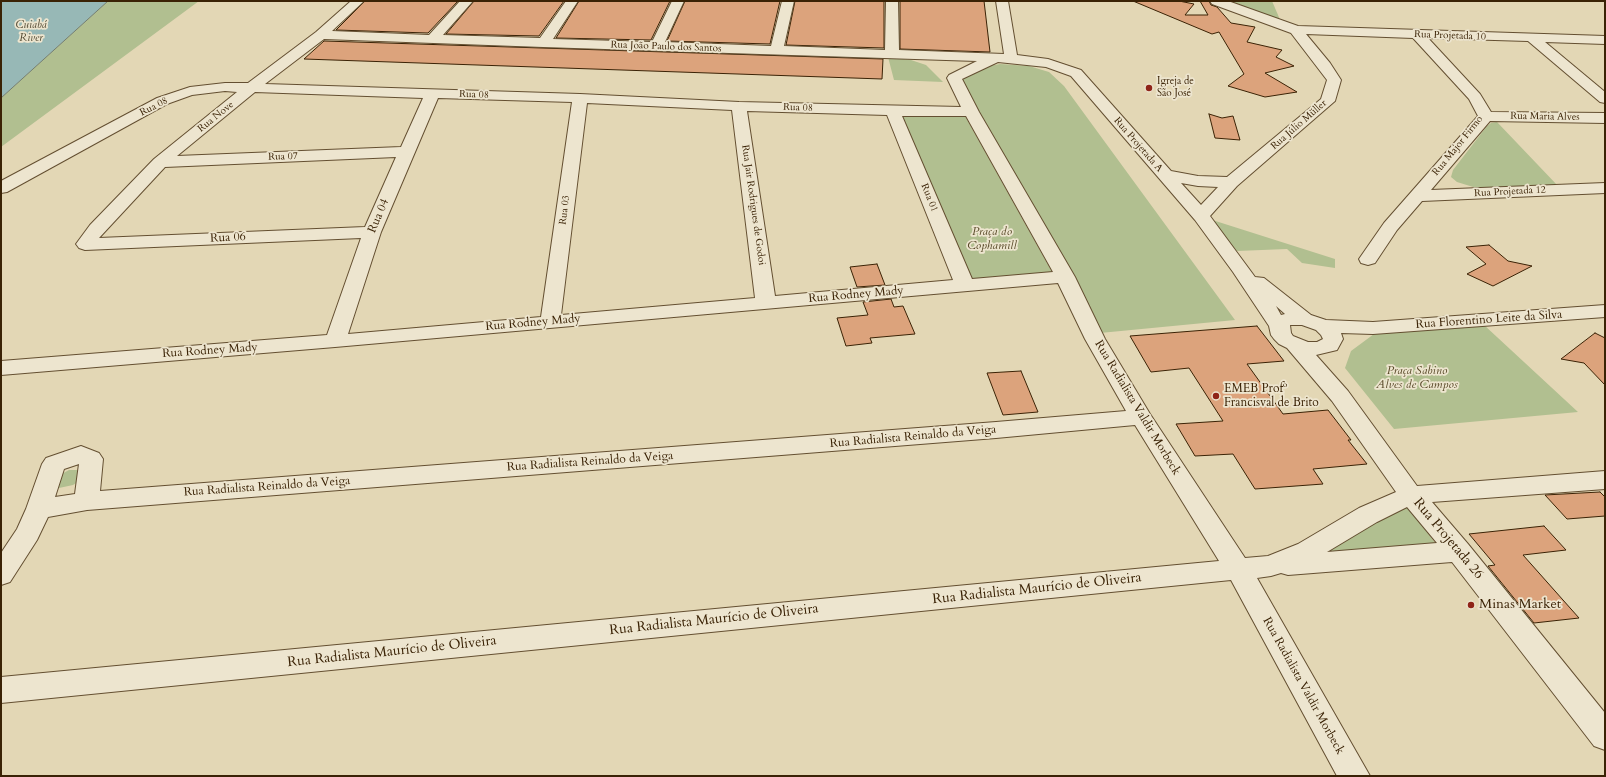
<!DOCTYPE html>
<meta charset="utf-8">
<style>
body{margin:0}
#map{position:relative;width:1606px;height:777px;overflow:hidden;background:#e3d7b5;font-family:Cardo,serif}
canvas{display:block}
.frame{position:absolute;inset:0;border:2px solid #3a2205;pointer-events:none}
</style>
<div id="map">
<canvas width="1606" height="777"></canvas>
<div class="frame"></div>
</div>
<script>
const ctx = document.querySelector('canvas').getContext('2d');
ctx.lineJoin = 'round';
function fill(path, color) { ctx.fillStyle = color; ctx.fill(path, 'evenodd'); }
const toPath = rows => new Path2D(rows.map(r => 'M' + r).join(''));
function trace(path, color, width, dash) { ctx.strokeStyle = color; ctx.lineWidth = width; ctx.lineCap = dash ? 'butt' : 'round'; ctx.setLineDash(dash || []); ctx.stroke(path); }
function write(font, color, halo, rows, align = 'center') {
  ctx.font = font + ' Cardo,serif'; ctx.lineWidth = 3.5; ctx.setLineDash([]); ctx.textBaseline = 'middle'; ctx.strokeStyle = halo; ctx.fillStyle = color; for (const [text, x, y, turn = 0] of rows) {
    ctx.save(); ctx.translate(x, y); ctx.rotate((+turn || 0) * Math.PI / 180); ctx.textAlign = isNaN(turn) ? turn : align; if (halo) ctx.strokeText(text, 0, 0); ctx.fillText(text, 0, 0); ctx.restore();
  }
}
fill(toPath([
 [108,1,199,1,1,147,1,98],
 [1228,1,1272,1,1281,22,1231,3],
 [888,57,911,60,926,65,943,82,894,80],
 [1000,64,1029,66,1049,72,1064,86,1235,320,1100,333,960,78,973,69],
 [899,113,964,114,1052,272,970,279],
 [1497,122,1558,186,1483,190,1457,182,1451,177,1453,170,1487,126,1491,123],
 [1206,218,1335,259,1335,268,1302,263,1287,249,1237,251],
 [1484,325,1578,412,1394,429,1345,368,1351,351,1374,334,1400,330],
 [69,470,77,470,82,472,79,481,73,485,59,488,54,487,56,477],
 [1406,503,1438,547,1314,559]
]), '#b1bf90');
const water = toPath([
 [1,1,108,1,1,98,1,1]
]);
fill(water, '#97b8b6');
trace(water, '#727c6f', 1);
const building = toPath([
 [365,1,458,1,428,33,336,30,365,1],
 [474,1,564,1,539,36,446,34,474,1],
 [579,1,670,1,651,40,556,38,579,1],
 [685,1,780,1,770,44,667,41,685,1],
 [795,1,884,1,884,48,786,45,795,1],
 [900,1,984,1,990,52,900,49,900,1],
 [1133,1,1179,1,1194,4,1185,15,1208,15,1200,1,1209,1,1211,5,1217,7,1231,23,1255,27,1247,42,1282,50,1276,57,1294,66,1265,73,1297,92,1265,97,1228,86,1244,74,1219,32,1212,34,1133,1],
 [324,41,883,59,882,79,304,59,324,41],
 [1209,114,1222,118,1233,116,1240,140,1215,138,1209,114],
 [1489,245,1508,261,1532,266,1493,286,1467,274,1486,264,1466,247,1489,245],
 [877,264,885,285,857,287,850,267,877,264],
 [891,299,894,307,903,306,915,334,870,338,872,343,846,346,837,318,868,315,863,302,891,299],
 [1257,326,1284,361,1247,364,1283,414,1328,410,1351,440,1348,440,1367,464,1313,469,1323,484,1255,489,1233,454,1195,456,1176,424,1223,421,1189,368,1151,372,1130,336,1257,326],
 [1595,333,1605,338,1605,385,1584,363,1561,359,1595,333],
 [1021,371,1038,412,1003,415,987,373,1021,371],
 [1600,492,1605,497,1605,516,1567,519,1545,495,1600,492],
 [1544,526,1566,550,1523,555,1579,618,1534,623,1488,566,1495,565,1469,534,1544,526]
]);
fill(building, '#dca37c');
trace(building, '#3a2205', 1);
const street = toPath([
 [351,1,364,1,332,31,429,35,460,1,473,1,443,35,540,38,566,1,578,1,553,39,652,42,672,1,684,1,665,42,771,46,782,1,794,1,784,46,885,50,886,1,898,1,899,50,1004,54,996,1,1008,1,1017,55,1048,59,1081,70,1171,171,1198,176,1227,177,1321,99,1327,80,1291,33,1212,4,1210,1,1228,1,1298,26,1605,36,1605,44,1545,42,1605,92,1605,103,1600,102,1528,41,1428,38,1480,94,1491,112,1605,113,1605,123,1490,121,1431,190,1605,183,1605,193,1422,201,1397,230,1375,263,1368,265,1361,263,1359,259,1384,223,1478,116,1469,99,1413,38,1306,34,1330,63,1341,80,1335,101,1237,186,1210,216,1255,277,1264,278,1311,315,1326,320,1373,322,1605,305,1605,317,1373,334,1341,333,1343,339,1337,350,1316,355,1348,391,1417,486,1605,471,1605,489,1432,502,1468,544,1605,713,1605,750,1594,746,1452,562,1288,575,1281,573,1271,576,1257,578,1370,776,1337,776,1231,580,1,703,1,677,1219,561,1135,425,996,438,87,510,48,517,37,540,10,582,1,585,1,553,17,529,26,509,42,464,46,458,81,446,99,453,103,459,100,491,996,422,1126,411,1085,339,1058,283,335,347,1,375,1,361,327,335,361,238,85,250,79,248,76,244,90,225,154,159,237,92,225,91,192,95,167,104,7,192,1,193,1,181,157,98,190,87,225,83,248,83,316,32,351,1],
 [324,39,543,47,977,61,949,75,947,78,961,107,739,102,580,94,265,84,324,39],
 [998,62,1046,67,1071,76,1195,220,1233,272,1269,326,1271,335,1274,339,1279,344,1287,348,1332,401,1396,492,1359,508,1298,544,1268,556,1245,558,1150,414,1105,339,1075,277,979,112,962,79,998,62],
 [255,92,423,98,401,147,177,156,255,92],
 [438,98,572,102,541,317,348,334,381,232,438,98],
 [587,103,732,110,755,298,561,315,587,103],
 [747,111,887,115,953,280,775,296,747,111],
 [902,116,966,116,1053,272,972,279,902,116],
 [396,157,365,227,99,238,165,167,396,157],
 [1181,183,1198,186,1218,187,1201,205,1181,183],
 [1276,306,1285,314,1281,315,1276,306],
 [1290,325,1302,325,1316,330,1321,335,1323,339,1317,342,1308,342,1293,336,1291,333,1290,325],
 [79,464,75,494,55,497,64,469,79,464],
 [1407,507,1437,543,1327,552,1377,522,1407,507]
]);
trace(street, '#644f31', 2);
fill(street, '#ede5cf');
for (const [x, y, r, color] of [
 [1149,88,4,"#8f2418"],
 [1216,396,4,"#8f2418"],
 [1471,605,4,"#8f2418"]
]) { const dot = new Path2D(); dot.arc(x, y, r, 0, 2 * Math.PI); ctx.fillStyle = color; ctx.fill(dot); trace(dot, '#ede5cf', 1.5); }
write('10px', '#3a2205', '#ede5cf', [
 ["Rua Projetada 10",1450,36,2],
 ["Rua João Paulo dos Santos",666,47,2],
 ["Rua 08",474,95,2],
 ["Rua 08",154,107,-27],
 ["Rua 08",798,108,2],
 ["Rua Nove",216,117,-39],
 ["Rua Maria Alves",1545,117,1],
 ["Rua Júlio Müller",1299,125,-41],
 ["Rua Projetada A",1138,145,49],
 ["Rua Major Firmo",1458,146,-51],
 ["Rua 07",283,157,-2],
 ["Rua Projetada 12",1510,192,-3],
 ["Rua 01",929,198,68],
 ["Rua Jair Rodrigues de Godoi",753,205,82],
 ["Rua 03",565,210,-83]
]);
write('10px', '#3a2205', '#ede5cf', [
 ["Igreja de",1157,82],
 ["São José",1157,94]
], 'left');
write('italic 11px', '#514831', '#ede5cf', [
 ["Cuiabá",31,25],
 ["River",31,38]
]);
write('12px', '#3a2205', '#ede5cf', [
 ["Rua 04",379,216,-67],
 ["Rua 06",228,238,-3],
 ["Rua Rodney Mady",856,295,-5],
 ["Rua Florentino Leite da Silva",1489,320,-4],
 ["Rua Rodney Mady",533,323,-5],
 ["Rua Rodney Mady",210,351,-4],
 ["Rua Radialista Valdir Morbeck",1137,408,59],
 ["Rua Radialista Reinaldo da Veiga",913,437,-5],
 ["Rua Radialista Reinaldo da Veiga",590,462,-4],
 ["Rua Radialista Reinaldo da Veiga",267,487,-4],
 ["Rua Radialista Valdir Morbeck",1303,686,61]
]);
write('italic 12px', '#584928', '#ede5cf', [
 ["Praça do",992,232],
 ["Cophamill",992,246],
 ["Praça Sabino",1417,371],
 ["Alves de Campos",1417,385]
]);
write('12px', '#3a2205', '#ede5cf', [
 ["EMEB Profº",1224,389],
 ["Francisval de Brito",1224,403]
], 'left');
write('14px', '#3a2205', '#ede5cf', [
 ["Rua Projetada 26",1448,539,50],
 ["Rua Radialista Maurício de Oliveira",1037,589,-6],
 ["Rua Radialista Maurício de Oliveira",714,620,-6],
 ["Rua Radialista Maurício de Oliveira",392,652,-6]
]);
write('14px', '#3a2205', '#ede5cf', [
 ["Minas Market",1479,605]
], 'left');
</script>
